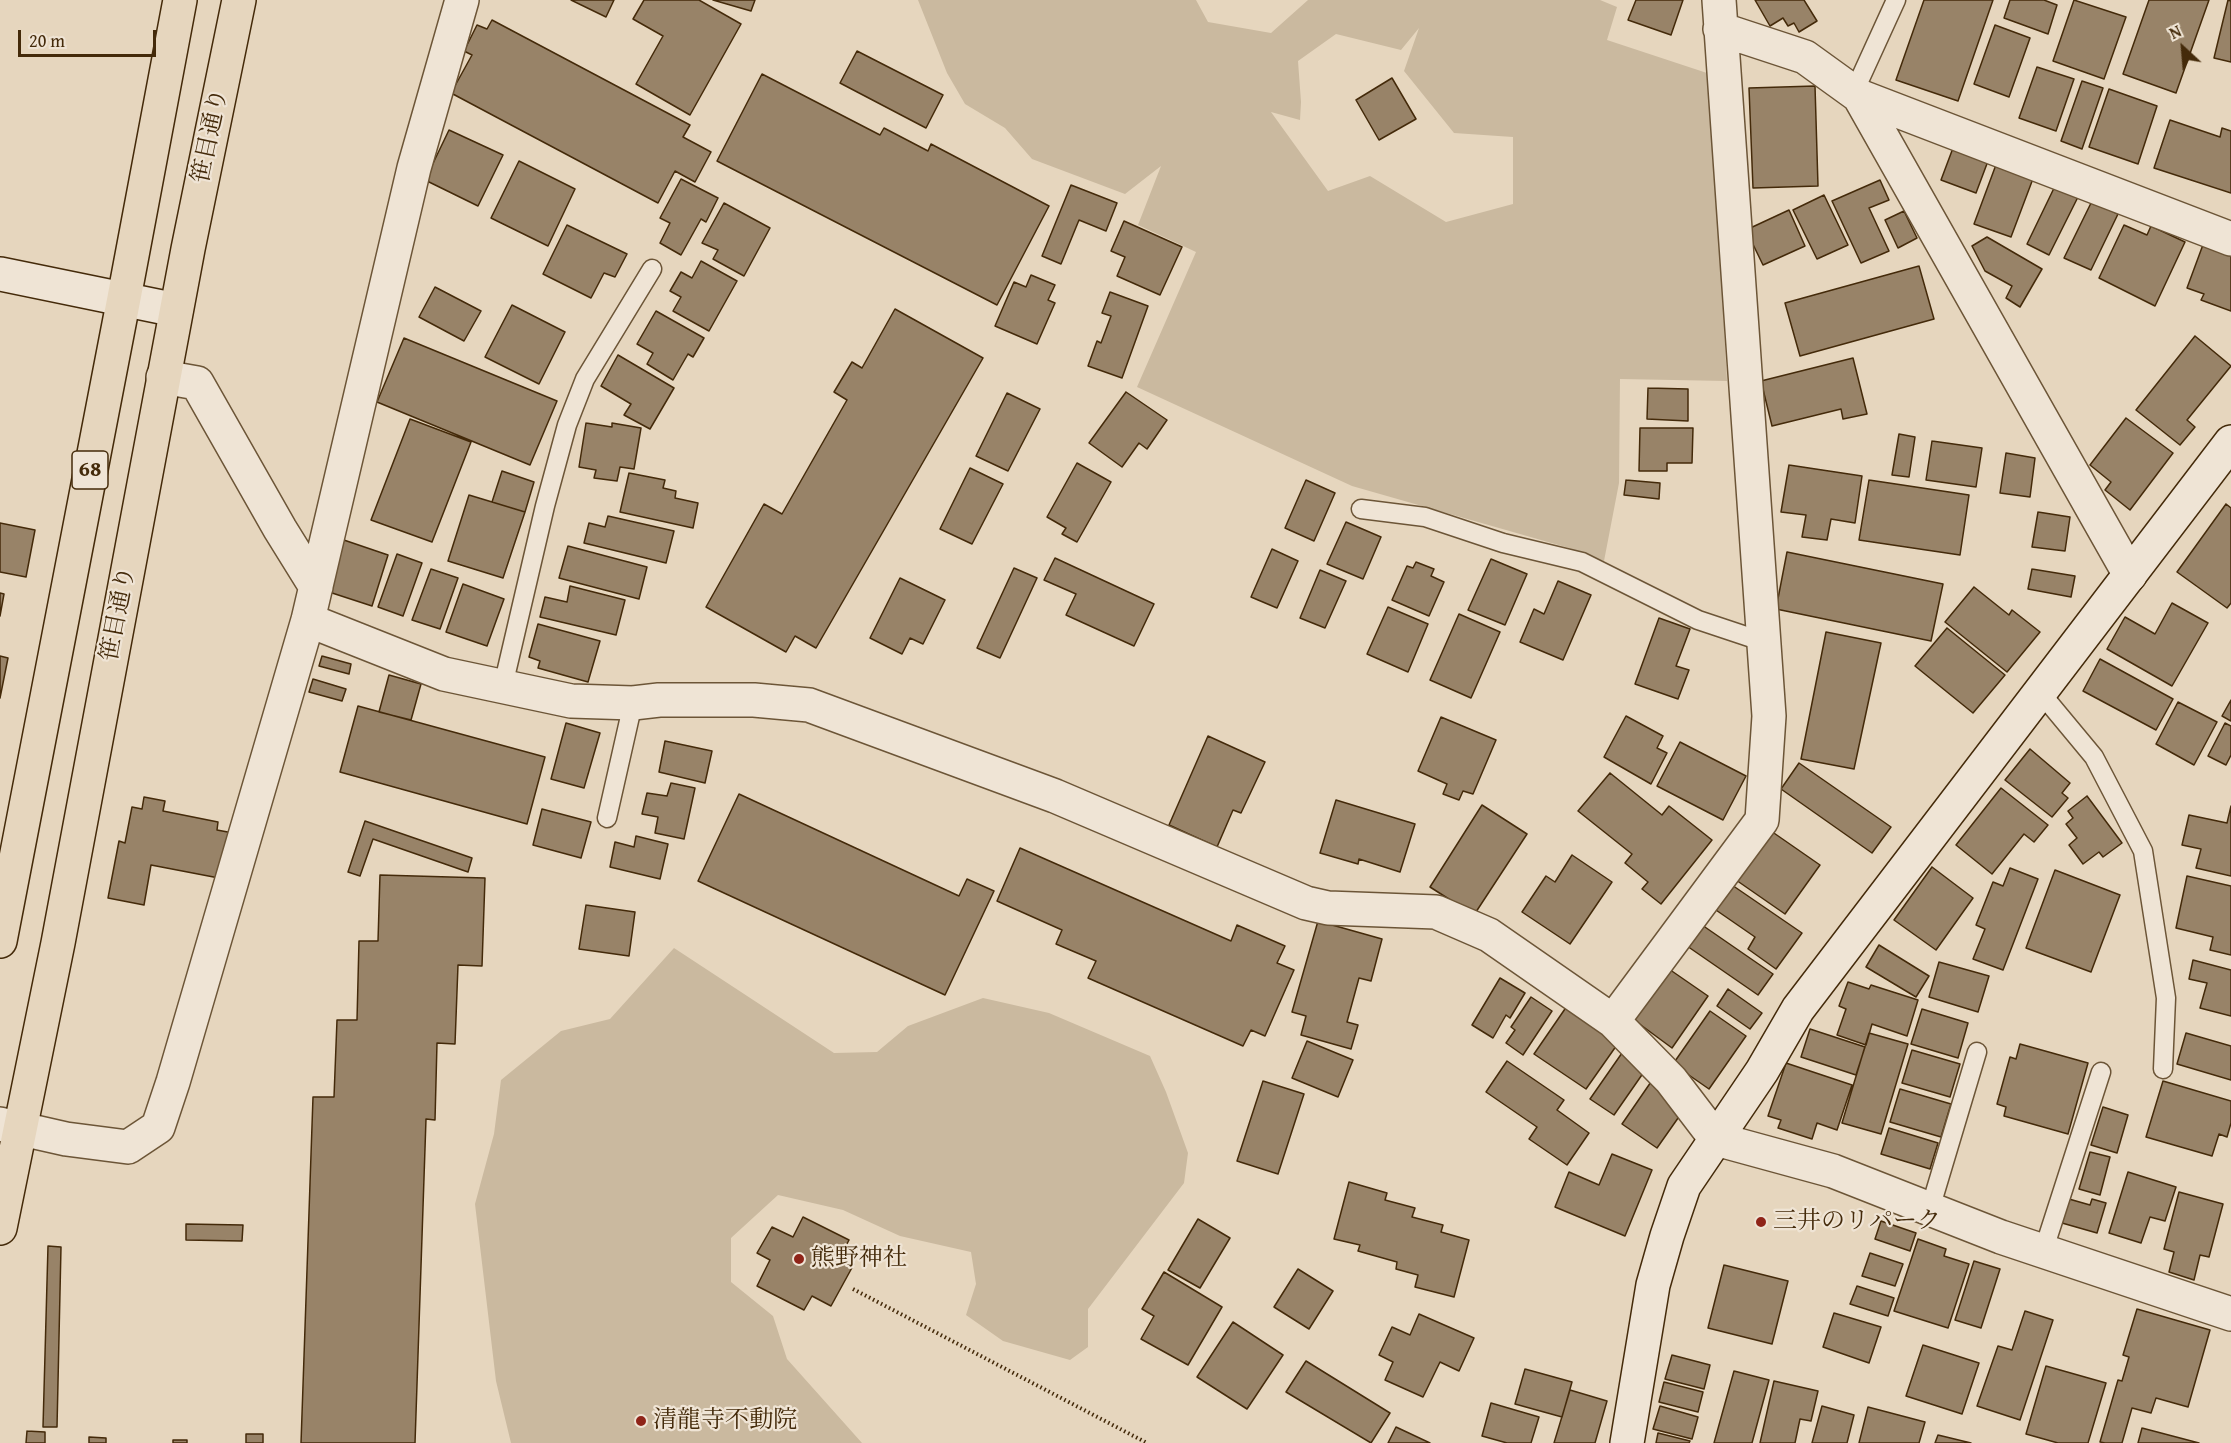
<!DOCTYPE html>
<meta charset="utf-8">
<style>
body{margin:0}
#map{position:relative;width:2231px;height:1443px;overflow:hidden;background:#e6d6be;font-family:"Gentium Book Plus",serif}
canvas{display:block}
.north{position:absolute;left:2153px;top:18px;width:60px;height:60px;-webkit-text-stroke:4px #efe4d5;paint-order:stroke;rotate:334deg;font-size:16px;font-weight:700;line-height:24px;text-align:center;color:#442a0a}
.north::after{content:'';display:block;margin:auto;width:21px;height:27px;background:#442a0a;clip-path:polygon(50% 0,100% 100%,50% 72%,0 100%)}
.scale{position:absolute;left:18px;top:30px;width:138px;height:27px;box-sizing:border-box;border:3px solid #442a0a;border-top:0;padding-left:8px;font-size:18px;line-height:21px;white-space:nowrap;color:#442a0a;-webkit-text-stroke:4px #efe4d5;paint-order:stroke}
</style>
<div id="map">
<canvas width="2231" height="1443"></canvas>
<div class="north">N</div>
<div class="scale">20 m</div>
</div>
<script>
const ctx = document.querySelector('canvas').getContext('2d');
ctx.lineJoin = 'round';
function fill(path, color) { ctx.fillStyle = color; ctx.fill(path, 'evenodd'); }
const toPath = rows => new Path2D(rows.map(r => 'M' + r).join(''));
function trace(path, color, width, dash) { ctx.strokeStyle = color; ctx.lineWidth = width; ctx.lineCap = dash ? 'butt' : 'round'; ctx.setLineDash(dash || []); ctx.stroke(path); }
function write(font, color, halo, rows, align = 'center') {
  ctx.font = font + ' "Gentium Book Plus","Noto Serif JP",serif'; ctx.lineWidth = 4.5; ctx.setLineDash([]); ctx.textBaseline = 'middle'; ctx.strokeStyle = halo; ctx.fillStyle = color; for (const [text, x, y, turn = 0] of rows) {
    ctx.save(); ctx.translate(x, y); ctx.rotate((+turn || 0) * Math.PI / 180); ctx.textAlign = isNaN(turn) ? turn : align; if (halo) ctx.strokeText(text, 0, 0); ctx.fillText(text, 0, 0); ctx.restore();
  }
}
fill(toPath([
 [918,0,1196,0,1208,22,1271,33,1308,0,1600,0,1617,7,1607,40,1710,74,1727,381,1620,379,1619,483,1604,561,1569,548,1352,486,1137,387,1196,252,1138,225,1161,166,1125,194,1032,159,1005,128,965,104,947,73],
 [1419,28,1404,71,1454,133,1513,137,1513,204,1446,222,1370,176,1328,191,1271,112,1300,120,1301,102,1298,61,1336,34,1401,50],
 [674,948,834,1053,877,1052,908,1026,983,998,1049,1013,1150,1056,1166,1092,1188,1153,1184,1183,1088,1309,1088,1347,1070,1360,1003,1341,966,1315,976,1284,971,1252,900,1236,843,1210,778,1195,731,1238,731,1282,773,1316,787,1359,862,1443,511,1443,496,1381,475,1204,494,1134,501,1080,561,1031,610,1019]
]), '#cab99f');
const building = toPath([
 [571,0,614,0,606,17,571,0],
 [644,0,699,0,741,24,690,115,636,84,663,36,633,19,644,0],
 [713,0,755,0,751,11,713,0],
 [1636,0,1683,0,1671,35,1628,20,1636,0],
 [1755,0,1804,0,1817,21,1799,32,1794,23,1788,26,1783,18,1770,26,1755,0],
 [1924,0,1993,0,1958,101,1896,80,1924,0],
 [2010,0,2044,0,2057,5,2048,34,2004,18,2010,0],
 [2074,0,2126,17,2104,79,2053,61,2074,0],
 [2149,0,2209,0,2176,93,2123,74,2149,0],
 [2228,0,2231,1,2231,62,2214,58,2228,0],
 [492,20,690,125,683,137,711,152,695,182,675,171,658,203,451,93,472,55,464,51,477,25,487,29,492,20],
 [1995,25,2030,38,2009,97,1974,84,1995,25],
 [857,51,943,95,926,128,840,83,857,51],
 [2037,67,2074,79,2056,131,2019,118,2037,67],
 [762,74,880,135,884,128,928,151,931,144,1049,206,997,305,717,161,762,74],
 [1392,78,1416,119,1379,140,1356,100,1392,78],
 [2082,81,2103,88,2082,149,2061,141,2082,81],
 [1815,86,1818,186,1753,188,1749,88,1815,86],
 [2109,89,2157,106,2138,164,2089,147,2109,89],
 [2170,120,2220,137,2222,128,2231,131,2231,193,2154,168,2170,120],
 [449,130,503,155,478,206,425,180,449,130],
 [1956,140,1991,153,1976,193,1941,180,1956,140],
 [519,161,575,189,548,246,491,218,519,161],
 [1997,162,2034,176,2011,237,1974,224,1997,162],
 [681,179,718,198,706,222,701,219,681,255,660,243,670,223,660,218,681,179],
 [1880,180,1889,200,1869,208,1889,251,1861,263,1832,201,1880,180],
 [2056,184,2079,195,2049,255,2027,244,2056,184],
 [1071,185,1117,203,1106,231,1079,220,1061,264,1042,256,1071,185],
 [1824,195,1848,245,1817,259,1793,210,1824,195],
 [2092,201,2118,214,2091,270,2064,258,2092,201],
 [724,203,770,228,744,276,713,259,718,250,702,243,724,203],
 [1789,210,1805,246,1763,265,1746,230,1789,210],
 [1904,211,1917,238,1898,248,1885,220,1904,211],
 [1124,221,1182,247,1160,295,1117,276,1125,257,1111,251,1124,221],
 [567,225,627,254,615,277,604,273,591,298,543,274,567,225],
 [2124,225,2147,235,2151,226,2185,242,2155,306,2099,278,2124,225],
 [1987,237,2042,269,2020,307,2006,298,2012,286,1985,271,1972,246,1987,237],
 [2204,242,2231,252,2231,311,2201,300,2204,294,2187,288,2204,242],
 [701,261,737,281,709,331,673,311,681,297,670,291,681,272,692,278,701,261],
 [1919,266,1934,319,1800,356,1785,303,1919,266],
 [1031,275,1055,285,1048,300,1055,303,1037,344,995,326,1014,282,1026,287,1031,275],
 [435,287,481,311,464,341,419,317,435,287],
 [1110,292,1148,306,1122,378,1088,366,1097,341,1101,343,1111,316,1102,313,1110,292],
 [512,305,565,332,539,384,485,357,512,305],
 [895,309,983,358,816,648,795,636,786,652,706,607,764,504,782,514,847,400,834,392,852,362,862,368,895,309],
 [656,311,704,338,693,357,688,354,673,380,647,364,653,353,637,344,656,311],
 [2195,336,2231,366,2187,420,2195,427,2180,445,2136,410,2195,336],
 [404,338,557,401,530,465,377,402,404,338],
 [618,355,674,388,650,429,624,415,631,404,601,386,618,355],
 [1853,358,1867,414,1843,419,1841,409,1772,426,1761,381,1853,358],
 [1648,388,1688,389,1688,421,1647,419,1648,388],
 [1126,392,1167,420,1147,449,1139,443,1122,467,1089,443,1126,392],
 [1007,393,1040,409,1008,471,976,456,1007,393],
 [2126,418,2173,453,2130,510,2105,490,2111,482,2090,465,2126,418],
 [410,419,471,442,432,542,371,520,410,419],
 [586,423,612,427,612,423,641,428,634,469,620,467,617,481,594,478,596,470,579,467,586,423],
 [1640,428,1693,428,1692,463,1667,463,1667,471,1639,471,1640,428],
 [1899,434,1915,437,1909,477,1892,475,1899,434],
 [1932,441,1982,448,1976,487,1926,480,1932,441],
 [2006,453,2035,458,2030,497,2000,493,2006,453],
 [1077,463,1111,482,1077,542,1062,534,1066,528,1047,517,1077,463],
 [1789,465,1862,476,1855,523,1831,519,1827,540,1802,537,1806,515,1781,512,1789,465],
 [970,468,1003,484,972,544,940,529,970,468],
 [502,471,534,482,525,512,492,502,502,471],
 [629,473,665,480,663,488,676,491,675,498,698,503,693,528,620,512,629,473],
 [1306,480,1335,493,1314,541,1285,528,1306,480],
 [1626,480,1660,483,1659,499,1624,495,1626,480],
 [1869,480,1969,495,1960,555,1859,540,1869,480],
 [469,495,525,512,503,578,448,561,469,495],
 [2226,504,2231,508,2231,603,2227,608,2177,572,2226,504],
 [2038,512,2070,517,2065,551,2032,547,2038,512],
 [608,516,674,531,666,563,584,543,589,523,605,527,608,516],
 [1346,522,1381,537,1363,579,1327,564,1346,522],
 [0,523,35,530,26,577,0,572,0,523],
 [335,537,388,555,372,606,326,591,335,537],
 [568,546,647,567,639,599,559,578,568,546],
 [1272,549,1298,561,1277,608,1251,597,1272,549],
 [1787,552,1943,584,1931,641,1776,609,1787,552],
 [397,554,422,563,403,616,378,607,397,554],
 [1055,558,1154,604,1134,646,1066,615,1076,594,1044,580,1055,558],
 [1491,559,1527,574,1505,625,1468,610,1491,559],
 [1416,562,1434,569,1431,576,1444,582,1429,616,1392,600,1407,566,1413,568,1416,562],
 [1014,568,1037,578,1000,658,977,648,1014,568],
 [431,569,458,578,440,629,412,620,431,569],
 [2032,569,2075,576,2071,597,2028,589,2032,569],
 [1320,570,1346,581,1325,628,1300,618,1320,570],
 [900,578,945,600,923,644,910,638,902,654,870,638,900,578],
 [1558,581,1591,595,1563,660,1520,642,1534,609,1544,614,1558,581],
 [463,584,504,599,487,646,446,632,463,584],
 [570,586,625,600,616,635,540,617,545,597,567,602,570,586],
 [1974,587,2009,615,2012,610,2040,632,2007,672,1945,622,1974,587],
 [0,593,4,594,0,616,0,593],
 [2172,603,2208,623,2172,686,2107,649,2125,617,2155,634,2172,603],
 [1388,607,1428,624,1408,672,1367,654,1388,607],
 [1459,614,1500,632,1471,698,1430,680,1459,614],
 [1659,618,1690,629,1676,666,1689,670,1678,699,1635,684,1659,618],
 [538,624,600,641,588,682,538,668,540,661,529,657,538,624],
 [1947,628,2005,675,1973,713,1915,666,1947,628],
 [1826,632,1881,643,1854,769,1801,759,1826,632],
 [0,656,8,658,0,698,0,656],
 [322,656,351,664,349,674,319,666,322,656],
 [2100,659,2173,699,2156,730,2083,691,2100,659],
 [389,675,421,684,411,720,379,712,389,675],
 [313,679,346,689,342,701,309,692,313,679],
 [2231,700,2231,721,2222,716,2231,700],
 [2178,702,2217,722,2194,765,2156,744,2178,702],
 [358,706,545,757,527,824,340,772,358,706],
 [1626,716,1663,736,1657,748,1667,753,1651,784,1604,757,1626,716],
 [1441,717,1496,740,1473,794,1463,791,1459,800,1443,794,1447,784,1418,771,1441,717],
 [566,723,600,733,584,788,551,779,566,723],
 [2225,723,2231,726,2231,755,2226,765,2208,756,2225,723],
 [1208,736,1265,762,1241,813,1233,810,1217,847,1169,825,1208,736],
 [665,741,712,751,705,783,659,772,665,741],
 [1680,742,1746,776,1723,820,1657,786,1680,742],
 [2030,749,2070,783,2062,793,2068,798,2052,817,2005,780,2030,749],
 [1799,763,1891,827,1872,853,1781,789,1799,763],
 [1610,773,1662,815,1669,806,1712,840,1661,904,1642,889,1648,882,1625,863,1632,854,1578,811,1610,773],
 [671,783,695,788,684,839,655,833,658,817,642,814,647,793,667,796,671,783],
 [2001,788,2048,825,2034,842,2024,834,1992,874,1956,845,2001,788],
 [739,794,959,896,967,879,994,891,945,995,698,881,739,794],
 [2087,796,2122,843,2103,857,2099,852,2083,864,2069,845,2077,838,2066,824,2073,818,2068,811,2087,796],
 [144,797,165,801,163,811,218,822,217,830,233,833,224,879,151,865,144,905,108,898,119,841,125,843,132,807,142,809,144,797],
 [1336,800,1415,824,1400,872,1359,859,1358,864,1320,853,1336,800],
 [1482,805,1527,834,1474,915,1430,887,1482,805],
 [2231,806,2231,876,2196,868,2201,849,2182,845,2189,815,2227,823,2231,806],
 [542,809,591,822,581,858,533,845,542,809],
 [365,821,472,858,468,872,373,839,360,876,348,872,365,821],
 [1771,831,1820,865,1785,914,1736,880,1771,831],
 [636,836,668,844,660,879,610,867,615,842,634,847,636,836],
 [1020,848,1231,941,1237,925,1285,946,1277,963,1294,970,1265,1036,1251,1030,1243,1046,1088,978,1096,961,1056,944,1062,930,997,901,1020,848],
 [1572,855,1612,882,1570,944,1522,912,1546,876,1555,882,1572,855],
 [1932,867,1973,898,1936,950,1894,920,1932,867],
 [2010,868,2038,879,2003,970,1973,959,1985,929,1976,925,1993,882,2003,886,2010,868],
 [2055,870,2120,895,2091,972,2026,948,2055,870],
 [380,875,485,878,482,966,458,965,455,1044,437,1043,435,1120,426,1119,415,1443,301,1443,313,1097,334,1097,337,1020,357,1020,359,941,378,941,380,875],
 [2187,876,2231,886,2231,955,2210,950,2213,937,2176,928,2187,876],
 [1729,883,1802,933,1776,969,1748,949,1755,937,1713,908,1729,883],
 [586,905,635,912,629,956,579,949,586,905],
 [1318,921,1382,939,1371,981,1359,978,1347,1022,1358,1025,1351,1049,1301,1035,1306,1016,1292,1012,1318,921],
 [1702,925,1773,974,1758,995,1687,946,1702,925],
 [1879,945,1929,976,1916,997,1866,967,1879,945],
 [2193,960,2231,970,2231,1016,2200,1008,2207,983,2189,979,2193,960],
 [1939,962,1989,976,1978,1012,1929,997,1939,962],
 [1666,967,1708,996,1672,1048,1630,1017,1666,967],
 [1500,978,1525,993,1510,1018,1506,1015,1493,1038,1472,1025,1500,978],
 [1848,982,1869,989,1871,985,1918,1000,1907,1036,1872,1024,1866,1045,1837,1035,1846,1009,1839,1006,1848,982],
 [1728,989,1762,1013,1750,1029,1717,1006,1728,989],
 [1531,997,1552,1011,1523,1055,1506,1043,1515,1030,1511,1027,1531,997],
 [1567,1006,1619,1042,1586,1089,1534,1054,1567,1006],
 [1922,1009,1968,1023,1958,1058,1911,1044,1922,1009],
 [1710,1011,1746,1036,1709,1089,1673,1064,1710,1011],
 [1810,1029,1865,1047,1856,1075,1801,1057,1810,1029],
 [1869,1033,1908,1044,1881,1134,1842,1123,1869,1033],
 [2186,1033,2231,1046,2231,1080,2177,1064,2186,1033],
 [1307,1041,1353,1060,1338,1097,1292,1078,1307,1041],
 [2020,1044,2088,1063,2068,1134,2004,1116,2006,1107,1997,1104,2010,1057,2016,1059,2020,1044],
 [1912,1050,1960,1064,1950,1097,1902,1083,1912,1050],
 [1622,1053,1646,1069,1614,1115,1590,1099,1622,1053],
 [1507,1061,1564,1100,1557,1110,1589,1133,1567,1165,1529,1139,1537,1127,1486,1092,1507,1061],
 [1786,1063,1852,1085,1837,1130,1817,1123,1812,1139,1778,1128,1781,1120,1768,1116,1786,1063],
 [1653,1079,1683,1111,1657,1148,1622,1124,1653,1079],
 [1263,1081,1304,1094,1278,1174,1237,1161,1263,1081],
 [2163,1081,2231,1101,2231,1123,2227,1137,2219,1134,2212,1156,2146,1137,2163,1081],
 [1900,1089,1951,1104,1941,1137,1890,1122,1900,1089],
 [2103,1107,2128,1115,2117,1153,2091,1145,2103,1107],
 [1889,1128,1938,1143,1930,1169,1881,1154,1889,1128],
 [2090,1152,2110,1157,2100,1195,2079,1189,2090,1152],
 [1612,1154,1652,1170,1625,1236,1555,1207,1569,1172,1599,1185,1612,1154],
 [2128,1172,2176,1187,2165,1221,2150,1217,2141,1243,2109,1233,2128,1172],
 [1349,1182,1387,1193,1385,1200,1415,1208,1412,1217,1443,1225,1441,1232,1469,1240,1454,1297,1415,1287,1418,1275,1396,1269,1397,1262,1358,1251,1360,1245,1334,1239,1349,1182],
 [2179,1192,2223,1204,2209,1257,2200,1255,2194,1280,2169,1272,2174,1252,2164,1249,2179,1192],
 [2069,1199,2090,1205,2092,1199,2106,1203,2097,1233,2062,1223,2069,1199],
 [803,1217,849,1240,840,1257,854,1264,831,1306,812,1296,804,1310,757,1286,770,1260,757,1253,772,1227,793,1237,803,1217],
 [1198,1219,1230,1238,1200,1288,1168,1270,1198,1219],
 [1881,1221,1916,1233,1910,1251,1875,1239,1881,1221],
 [186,1224,243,1225,242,1241,186,1240,186,1224],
 [1918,1239,1946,1249,1944,1256,1969,1264,1948,1328,1894,1311,1918,1239],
 [48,1246,61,1247,57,1427,43,1427,48,1246],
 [1870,1253,1903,1264,1895,1286,1862,1276,1870,1253],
 [1974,1261,2000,1269,1981,1328,1955,1320,1974,1261],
 [1724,1265,1788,1281,1772,1344,1708,1328,1724,1265],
 [1298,1269,1333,1291,1309,1329,1274,1307,1298,1269],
 [1164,1272,1222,1307,1188,1365,1141,1339,1154,1316,1142,1309,1164,1272],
 [1857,1286,1894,1298,1888,1316,1850,1304,1857,1286],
 [2137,1309,2210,1330,2188,1407,2156,1398,2151,1413,2132,1408,2122,1443,2105,1443,2100,1442,2118,1380,2122,1381,2129,1357,2123,1355,2137,1309],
 [2025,1311,2053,1320,2020,1420,1977,1406,1998,1346,2012,1350,2025,1311],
 [1834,1313,1881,1327,1869,1363,1823,1347,1834,1313],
 [1419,1314,1474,1338,1459,1371,1440,1362,1423,1397,1385,1380,1393,1362,1379,1355,1392,1327,1410,1335,1419,1314],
 [1233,1322,1283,1355,1247,1409,1197,1377,1233,1322],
 [1923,1345,1979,1363,1962,1414,1906,1396,1923,1345],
 [1672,1355,1710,1365,1704,1389,1665,1379,1672,1355],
 [1306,1361,1390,1413,1371,1443,1286,1392,1306,1361],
 [2046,1366,2106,1383,2088,1443,2058,1443,2026,1434,2046,1366],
 [1525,1369,1572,1382,1562,1417,1515,1404,1525,1369],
 [1734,1371,1769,1380,1752,1443,1714,1443,1734,1371],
 [1774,1381,1818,1391,1811,1421,1800,1419,1795,1443,1760,1443,1774,1381],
 [1664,1382,1703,1392,1698,1412,1659,1402,1664,1382],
 [1570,1390,1607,1401,1595,1443,1554,1443,1570,1390],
 [1491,1403,1539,1417,1531,1443,1507,1443,1482,1436,1491,1403],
 [1660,1406,1698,1417,1692,1439,1653,1429,1660,1406],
 [1822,1406,1854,1415,1847,1443,1812,1443,1822,1406],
 [1868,1407,1925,1422,1919,1443,1859,1443,1868,1407],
 [1396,1427,1430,1443,1388,1443,1396,1427],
 [2142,1428,2199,1443,2138,1443,2142,1428],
 [27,1431,45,1432,45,1443,26,1443,27,1431],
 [1658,1433,1690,1441,1689,1443,1656,1443,1658,1433],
 [246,1434,263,1434,263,1443,246,1443,246,1434],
 [1938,1435,1971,1443,1935,1443,1938,1435],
 [89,1437,106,1438,106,1443,89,1443,89,1437],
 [173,1440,187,1440,187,1443,173,1443,173,1440]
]);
fill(building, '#988368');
trace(building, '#442a0a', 1.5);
const lane = toPath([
 [1854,92,1896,0],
 [1361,509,1425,517,1503,543,1582,562,1698,620,1764,642],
 [503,686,545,506,567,425,585,379,652,269],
 [2040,692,2094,757,2143,851,2166,998,2163,1069],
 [607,818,633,703],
 [1930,1209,1977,1052],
 [2043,1252,2101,1072]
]);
const street = toPath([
 [1720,29,1805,57,1859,96,2130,575],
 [1859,96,2231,239],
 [163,377,197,383,280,529,316,587],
 [308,620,444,674,571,701,633,703,659,700,754,700,809,705,1055,796,1306,903,1328,908,1436,912,1489,935,1613,1021,1671,1080,1716,1139,1833,1171,2001,1237,2231,1314],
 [1613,1021,1762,820,1769,716,1719,0],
 [0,1124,66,1139,128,1147,158,1127,173,1082,308,620,414,168,462,0]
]);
const secondary = toPath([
 [0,274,176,310],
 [1627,1443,1653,1285,1667,1236,1684,1186,1762,1071,1798,1009,2231,442]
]);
const primary = toPath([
 [0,941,124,298,180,0],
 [0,1228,58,943,188,249,239,0]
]);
trace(lane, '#6c5537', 21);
trace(street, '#6c5537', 36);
trace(secondary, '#442a0a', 36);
trace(primary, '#442a0a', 36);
trace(toPath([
 [853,1289,1147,1443]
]), '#442a0a', 4, [1.5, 3]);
trace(lane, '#efe4d5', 18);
trace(street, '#efe4d5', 33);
trace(secondary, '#efe4d5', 33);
trace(primary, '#e6d6be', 33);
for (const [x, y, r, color] of [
 [1761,1222,6,"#8f2418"],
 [799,1259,6,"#8f2418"],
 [641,1421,6,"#8f2418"]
]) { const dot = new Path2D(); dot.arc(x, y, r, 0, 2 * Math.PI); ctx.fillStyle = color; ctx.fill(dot); trace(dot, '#efe4d5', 2); }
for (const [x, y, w] of [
 [90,470,36]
]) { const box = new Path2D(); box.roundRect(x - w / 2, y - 19, w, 38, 4.5); ctx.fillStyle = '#efe4d5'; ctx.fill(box); trace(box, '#442a0a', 1.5); }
write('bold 22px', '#442a0a', null, [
 ["68",90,470]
]);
write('24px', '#442a0a', '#efe4d5', [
 ["笹目通り",211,136,-78],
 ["笹目通り",119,614,-79]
]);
write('24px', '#442a0a', '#efe4d5', [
 ["三井のリパーク",1773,1222],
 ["熊野神社",811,1259],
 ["清龍寺不動院",653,1421]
], 'left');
</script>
